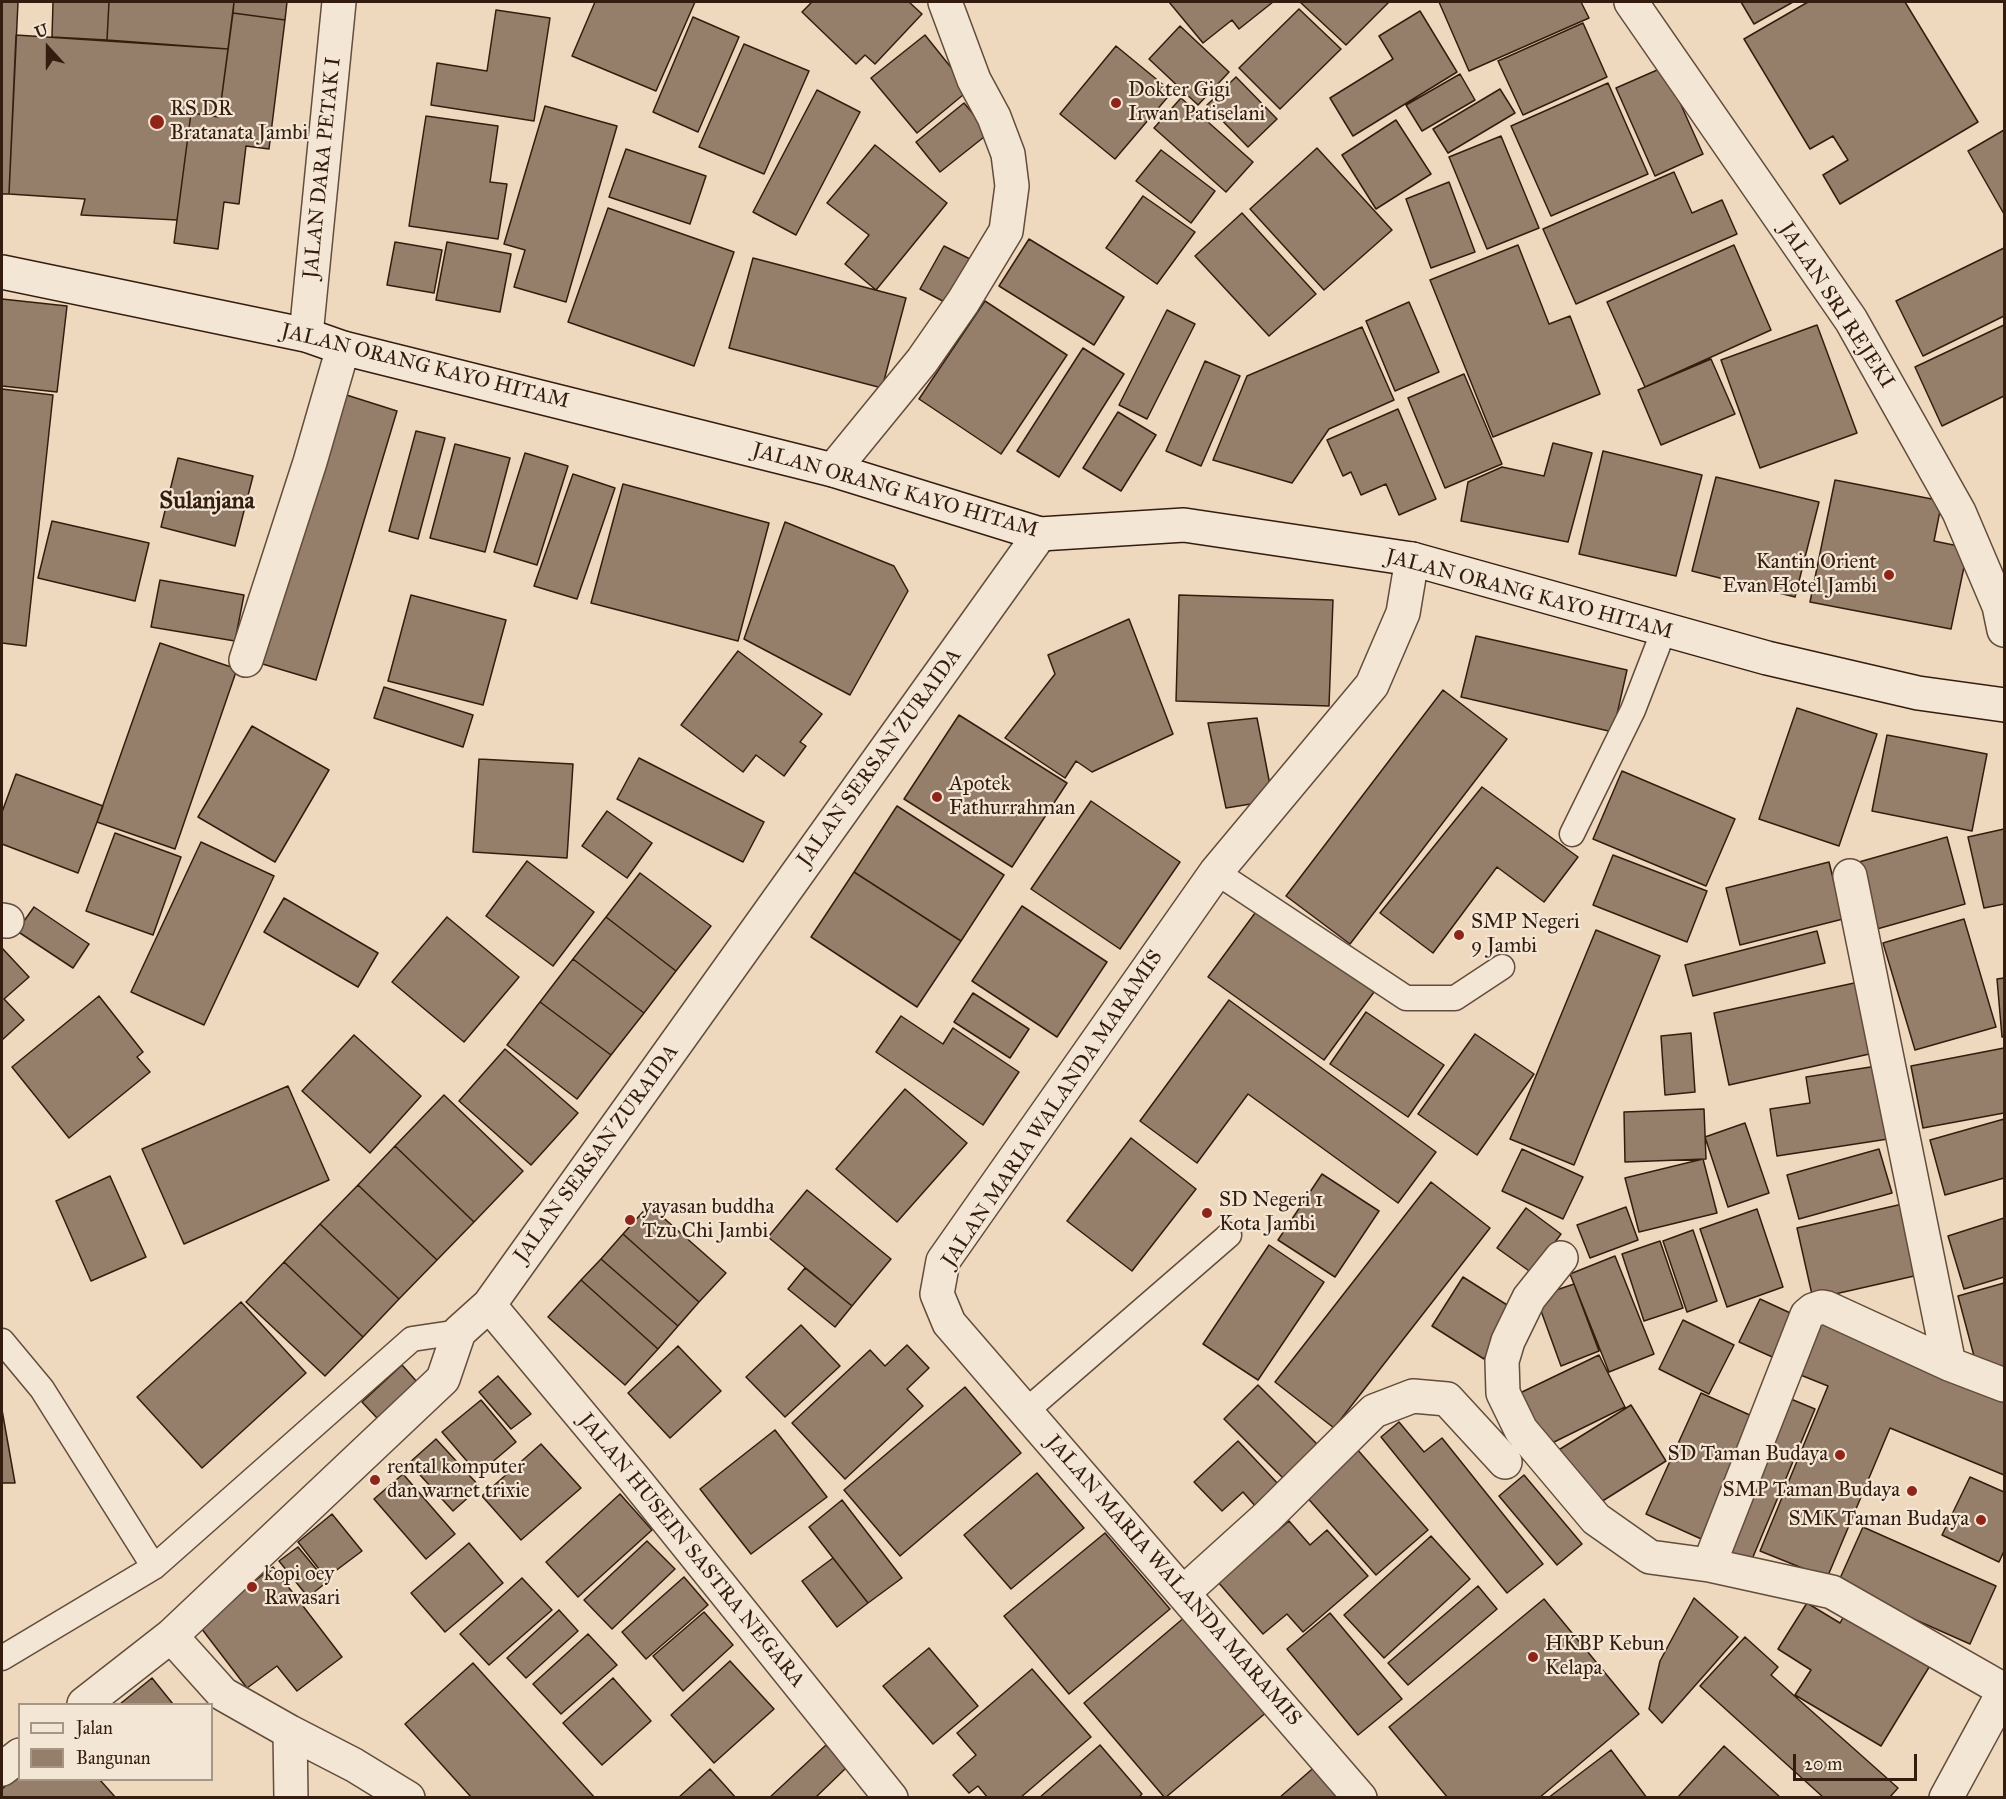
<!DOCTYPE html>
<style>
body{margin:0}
#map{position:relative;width:2006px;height:1799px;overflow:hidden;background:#eed9be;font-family:"IM FELL Great Primer",serif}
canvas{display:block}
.frame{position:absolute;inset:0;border:3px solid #341d0f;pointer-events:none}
.legend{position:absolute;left:18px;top:1703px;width:195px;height:78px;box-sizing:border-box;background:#f4e6d5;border:2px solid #a79686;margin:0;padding:8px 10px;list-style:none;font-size:18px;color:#341d0f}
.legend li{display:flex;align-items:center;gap:12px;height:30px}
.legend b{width:30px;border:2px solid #a79686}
.north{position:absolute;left:18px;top:18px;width:60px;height:60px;-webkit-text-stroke:4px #f4e6d5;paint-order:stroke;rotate:339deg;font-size:16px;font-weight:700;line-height:24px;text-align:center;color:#341d0f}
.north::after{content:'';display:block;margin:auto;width:21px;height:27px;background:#341d0f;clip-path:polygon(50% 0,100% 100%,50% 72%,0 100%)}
.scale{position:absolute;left:1793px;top:1754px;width:124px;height:27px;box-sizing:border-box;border:3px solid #341d0f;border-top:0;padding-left:8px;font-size:18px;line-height:21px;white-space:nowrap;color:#341d0f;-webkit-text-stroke:4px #f4e6d5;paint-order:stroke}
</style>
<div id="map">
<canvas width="2006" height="1799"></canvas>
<div class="frame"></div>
<ul class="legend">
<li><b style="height:8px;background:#f4e6d5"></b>Jalan</li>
<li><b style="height:16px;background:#957f6a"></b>Bangunan</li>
</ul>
<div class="north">U</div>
<div class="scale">20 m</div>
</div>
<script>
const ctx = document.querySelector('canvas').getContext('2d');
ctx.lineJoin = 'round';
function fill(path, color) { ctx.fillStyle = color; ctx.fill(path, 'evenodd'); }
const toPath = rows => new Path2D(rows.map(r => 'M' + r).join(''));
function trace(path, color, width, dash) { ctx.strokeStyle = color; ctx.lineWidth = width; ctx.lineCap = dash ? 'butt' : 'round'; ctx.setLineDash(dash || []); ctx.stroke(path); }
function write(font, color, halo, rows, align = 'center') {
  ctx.font = font + ' "IM FELL Great Primer",serif'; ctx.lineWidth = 4.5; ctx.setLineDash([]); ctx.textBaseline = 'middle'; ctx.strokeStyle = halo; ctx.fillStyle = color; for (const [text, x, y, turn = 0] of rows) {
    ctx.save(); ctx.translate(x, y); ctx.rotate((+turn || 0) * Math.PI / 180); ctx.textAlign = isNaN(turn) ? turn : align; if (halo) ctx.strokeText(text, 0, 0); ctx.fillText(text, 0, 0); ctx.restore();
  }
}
const building = toPath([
 [2,2,18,2,9,194,2,194,2,2],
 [53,2,109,2,107,40,52,37,53,2],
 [109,2,234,2,228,49,107,40,109,2],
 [234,2,287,2,285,20,233,13,234,2],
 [595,2,695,2,656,91,572,56,595,2],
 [809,2,909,2,922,14,875,64,865,55,856,64,802,12,811,3,809,2],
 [1169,2,1273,2,1239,29,1232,20,1203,43,1169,2],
 [1300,2,1389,2,1346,45,1300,2],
 [1439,2,1581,2,1589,18,1469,71,1439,2],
 [1741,2,1793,2,1754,24,1741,2],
 [1808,2,1905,2,1978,122,1840,204,1823,175,1848,160,1833,136,1810,149,1744,39,1808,2],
 [1299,9,1341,49,1280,109,1239,68,1299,9],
 [496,10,550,18,534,121,431,105,437,63,487,71,496,10],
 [1420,11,1457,72,1353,136,1330,98,1393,59,1379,36,1420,11],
 [233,13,285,20,269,149,246,146,239,204,224,202,218,249,174,243,191,113,219,117,233,13],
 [693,17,739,37,698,132,653,112,693,17],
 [1583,23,1607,77,1523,115,1498,61,1583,23],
 [1180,26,1229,72,1198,105,1149,59,1180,26],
 [16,35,228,49,219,117,191,113,177,220,81,215,85,199,9,194,16,35],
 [925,35,969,90,917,133,871,78,925,35],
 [744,44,809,71,764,174,699,147,744,44],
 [1116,46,1172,92,1115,159,1060,114,1116,46],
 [1664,67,1703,154,1655,176,1616,88,1664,67],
 [1460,74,1475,100,1422,131,1406,105,1460,74],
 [1236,77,1277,119,1248,147,1207,105,1236,77],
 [1608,83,1648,174,1551,216,1511,126,1608,83],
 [1500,89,1515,113,1448,153,1433,129,1500,89],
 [817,90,860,112,796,235,753,212,817,90],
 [1181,98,1253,162,1226,192,1154,128,1181,98],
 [964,103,989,133,940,172,916,142,964,103],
 [545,106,617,126,566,302,514,287,525,250,504,244,545,106],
 [426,116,498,126,490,182,507,184,498,239,409,226,426,116],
 [1396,120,1431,174,1376,209,1342,155,1396,120],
 [2004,130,2004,214,1968,151,2004,130],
 [1501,136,1539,228,1487,249,1449,157,1501,136],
 [875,145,947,203,876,290,845,264,869,235,827,203,875,145],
 [1317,148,1392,230,1324,290,1250,209,1317,148],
 [626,149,706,176,690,224,609,197,626,149],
 [1161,150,1215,191,1191,223,1136,181,1161,150],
 [1674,172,1692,213,1722,200,1737,234,1576,304,1543,229,1674,172],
 [1449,182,1475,252,1431,268,1406,199,1449,182],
 [1143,196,1195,232,1157,284,1106,248,1143,196],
 [608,208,734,252,694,366,568,322,608,208],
 [1242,213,1316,294,1269,336,1195,256,1242,213],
 [1029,239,1124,297,1094,345,999,286,1029,239],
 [395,242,442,250,434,293,387,285,395,242],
 [447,242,511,254,500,312,436,300,447,242],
 [1518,245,1549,324,1570,316,1600,394,1493,437,1430,280,1518,245],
 [1734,245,1771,330,1645,387,1607,302,1734,245],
 [944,246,978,263,954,307,920,289,944,246],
 [2004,248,2004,316,1923,356,1896,301,2004,248],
 [753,258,906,298,882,388,729,348,753,258],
 [2,299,67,306,57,392,2,386,2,299],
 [985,301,1067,355,1001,454,919,399,985,301],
 [1409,302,1439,372,1395,391,1366,321,1409,302],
 [1167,310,1195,324,1147,419,1119,405,1167,310],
 [1817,325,1857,433,1760,468,1721,360,1817,325],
 [2004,325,2004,396,1942,426,1915,367,2004,325],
 [1362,327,1394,400,1329,429,1292,483,1213,460,1247,376,1362,327],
 [1083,348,1124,374,1059,477,1017,451,1083,348],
 [1711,359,1735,414,1661,445,1638,390,1711,359],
 [1205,361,1240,376,1201,466,1166,451,1205,361],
 [1464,374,1502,464,1445,488,1408,398,1464,374],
 [2,389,53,395,26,646,2,643,2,389],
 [337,392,397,411,316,680,256,662,337,392],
 [1398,409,1436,499,1399,515,1386,484,1361,495,1351,472,1343,476,1327,440,1398,409],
 [1118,412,1156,435,1121,491,1083,468,1118,412],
 [416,431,445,438,418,539,389,531,416,431],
 [1553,443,1592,453,1568,542,1461,521,1468,482,1502,467,1544,476,1553,443],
 [455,444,510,458,485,552,430,538,455,444],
 [1603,451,1702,475,1676,576,1579,554,1603,451],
 [525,453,568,466,537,565,494,552,525,453],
 [178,458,253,476,235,546,161,527,178,458],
 [573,474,615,488,577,599,534,586,573,474],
 [1716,477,1819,502,1795,597,1692,571,1716,477],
 [1835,480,1942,501,1934,541,1968,548,1951,629,1810,602,1835,480],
 [623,484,769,523,738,641,591,603,623,484],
 [52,521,149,543,135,601,38,578,52,521],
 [785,522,894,566,908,591,850,695,744,639,785,522],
 [160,580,244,595,235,641,151,627,160,580],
 [411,595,506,620,483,705,388,681,411,595],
 [1179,595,1333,600,1329,706,1176,701,1179,595],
 [1129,619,1173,734,1092,772,1076,761,1065,778,1005,738,1055,674,1048,655,1129,619],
 [1476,636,1627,670,1613,732,1461,697,1476,636],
 [160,643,237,669,175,849,97,822,160,643],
 [738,651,822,714,800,742,806,746,784,776,756,755,743,772,681,725,738,651],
 [384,687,473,715,463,747,374,718,384,687],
 [1443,690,1507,739,1350,944,1286,896,1443,690],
 [1797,708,1877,734,1839,846,1759,819,1797,708],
 [959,715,1067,783,1012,867,904,799,959,715],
 [1257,718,1270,785,1257,803,1226,808,1208,723,1257,718],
 [252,726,329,770,275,862,198,817,252,726],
 [1887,735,1987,754,1972,831,1872,811,1887,735],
 [639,758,764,822,743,862,617,799,639,758],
 [479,759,573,764,567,858,473,852,479,759],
 [1622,771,1735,819,1706,886,1593,839,1622,771],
 [16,774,103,806,78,873,2,844,2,812,16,774],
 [1482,787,1578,857,1544,902,1497,867,1433,953,1380,913,1482,787],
 [1091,801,1180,862,1120,949,1031,889,1091,801],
 [897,806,1004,875,961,941,854,872,897,806],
 [607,811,652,843,627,878,582,846,607,811],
 [2004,829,2004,904,1984,908,1968,837,2004,829],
 [115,833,181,857,153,935,86,911,115,833],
 [1947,837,1965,904,1877,929,1859,862,1947,837],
 [201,842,274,876,204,1025,131,992,201,842],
 [1613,855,1707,891,1687,942,1593,905,1613,855],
 [527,861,594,912,553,966,486,916,527,861],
 [1829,862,1843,919,1740,945,1726,888,1829,862],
 [854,872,961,941,917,1007,811,937,854,872],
 [640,873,711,926,676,971,606,917,640,873],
 [284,898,378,953,358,987,264,932,284,898],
 [1022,906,1107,962,1057,1037,972,981,1022,906],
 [34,907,89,944,73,968,17,931,34,907],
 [1258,909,1374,992,1324,1060,1208,977,1258,909],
 [447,917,519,977,464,1042,392,982,447,917],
 [606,917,676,971,644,1013,573,959,606,917],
 [1964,919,1996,1027,1915,1050,1883,943,1964,919],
 [1596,930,1660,956,1574,1165,1510,1139,1596,930],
 [1817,931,1825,963,1693,996,1685,965,1817,931],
 [2,948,29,977,4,999,24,1020,2,1040,2,948],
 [573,959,644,1013,611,1055,540,1002,573,959],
 [2004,978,2004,1037,2002,1037,1997,979,2004,978],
 [1859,982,1874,1053,1729,1085,1714,1013,1859,982],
 [973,993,1029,1029,1010,1058,954,1022,973,993],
 [99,996,143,1052,137,1057,150,1072,69,1138,12,1067,99,996],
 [1229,1000,1436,1152,1398,1203,1248,1094,1197,1163,1140,1121,1229,1000],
 [540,1002,611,1055,577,1099,507,1045,540,1002],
 [1366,1012,1444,1065,1408,1117,1330,1064,1366,1012],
 [901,1016,943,1044,953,1028,1019,1072,983,1125,876,1052,901,1016],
 [1691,1033,1695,1092,1665,1095,1661,1036,1691,1033],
 [1475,1034,1534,1074,1477,1155,1418,1114,1475,1034],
 [354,1035,421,1096,370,1153,302,1091,354,1035],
 [2004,1048,2004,1113,1923,1128,1911,1066,2004,1048],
 [505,1049,578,1113,531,1165,459,1101,505,1049],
 [1877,1066,1888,1139,1777,1156,1770,1109,1810,1103,1806,1077,1877,1066],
 [288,1086,329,1180,184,1244,142,1149,288,1086],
 [905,1089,967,1143,897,1222,836,1169,905,1089],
 [444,1095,523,1171,474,1222,395,1146,444,1095],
 [1704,1109,1706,1159,1625,1162,1624,1112,1704,1109],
 [2004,1119,2004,1178,1945,1195,1930,1140,2004,1119],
 [1745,1123,1769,1193,1728,1207,1705,1137,1745,1123],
 [1131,1138,1196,1189,1132,1271,1067,1221,1131,1138],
 [395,1146,474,1222,437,1260,358,1185,395,1146],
 [1522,1149,1583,1177,1563,1219,1502,1191,1522,1149],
 [1879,1149,1892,1193,1799,1219,1787,1175,1879,1149],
 [1703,1159,1717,1213,1639,1232,1625,1178,1703,1159],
 [1322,1174,1379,1211,1335,1277,1278,1240,1322,1174],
 [110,1176,146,1257,91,1281,56,1201,110,1176],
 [1431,1182,1490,1228,1334,1428,1275,1382,1431,1182],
 [358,1185,437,1260,399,1299,320,1224,358,1185],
 [807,1190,891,1259,852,1306,768,1237,807,1190],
 [1907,1203,1923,1274,1813,1299,1797,1228,1907,1203],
 [649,1205,726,1273,699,1302,623,1234,649,1205],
 [1626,1207,1638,1240,1590,1258,1577,1225,1626,1207],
 [1526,1208,1561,1234,1532,1273,1497,1248,1526,1208],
 [1757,1209,1783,1287,1727,1307,1700,1229,1757,1209],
 [2004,1218,2004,1277,1964,1289,1948,1236,2004,1218],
 [320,1224,399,1299,363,1337,284,1262,320,1224],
 [1693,1230,1717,1301,1687,1312,1663,1241,1693,1230],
 [623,1234,699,1302,678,1326,601,1259,623,1234],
 [1660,1241,1683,1308,1644,1321,1622,1254,1660,1241],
 [1269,1245,1324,1282,1258,1380,1203,1344,1269,1245],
 [1615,1256,1654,1354,1609,1372,1570,1274,1615,1256],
 [601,1259,678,1326,658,1349,581,1280,601,1259],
 [284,1262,363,1337,325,1376,246,1302,284,1262],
 [805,1268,852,1306,835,1327,788,1289,805,1268],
 [1463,1277,1515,1310,1484,1359,1432,1326,1463,1277],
 [581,1280,658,1349,625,1385,548,1317,581,1280],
 [2004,1283,2004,1379,1978,1371,1958,1296,2004,1283],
 [1574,1284,1599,1351,1561,1366,1536,1297,1574,1284],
 [1760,1299,1799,1317,1779,1360,1739,1342,1760,1299],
 [241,1302,306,1373,202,1468,137,1397,241,1302],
 [1817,1315,2004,1393,2004,1475,1890,1428,1827,1578,1760,1551,1828,1386,1793,1372,1817,1315],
 [1683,1320,1734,1345,1709,1394,1659,1369,1683,1320],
 [801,1325,840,1366,785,1417,746,1377,801,1325],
 [907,1345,929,1368,907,1389,923,1406,845,1479,792,1423,870,1350,885,1366,907,1345],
 [678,1346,721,1391,670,1438,628,1393,678,1346],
 [1599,1355,1625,1407,1546,1446,1520,1393,1599,1355],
 [402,1365,418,1383,378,1419,362,1402,402,1365],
 [498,1376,531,1414,511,1429,479,1392,498,1376],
 [1258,1385,1320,1447,1286,1481,1224,1419,1258,1385],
 [965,1387,1021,1453,900,1556,844,1490,965,1387],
 [1701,1393,1763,1421,1708,1542,1646,1514,1701,1393],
 [1786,1397,1815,1409,1750,1564,1721,1553,1786,1397],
 [481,1400,516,1442,478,1474,442,1432,481,1400],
 [1631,1405,1666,1461,1593,1507,1557,1451,1631,1405],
 [2,1410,15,1483,2,1483,2,1410],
 [1399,1422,1424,1452,1442,1438,1543,1564,1507,1593,1381,1437,1399,1422],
 [775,1430,827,1497,751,1554,700,1489,775,1430],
 [436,1439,480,1487,453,1511,409,1463,436,1439],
 [1238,1441,1280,1486,1257,1508,1243,1492,1222,1511,1194,1482,1238,1441],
 [541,1444,581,1488,521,1540,482,1496,541,1444],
 [1356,1448,1428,1530,1376,1575,1304,1494,1356,1448],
 [1037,1473,1084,1528,1011,1589,964,1535,1037,1473],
 [403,1474,455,1534,426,1559,374,1499,403,1474],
 [1524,1475,1582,1544,1557,1565,1499,1496,1524,1475],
 [1970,1477,2004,1492,2004,1551,1999,1562,1942,1535,1970,1477],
 [620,1494,652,1530,578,1597,546,1562,620,1494],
 [842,1500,902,1578,868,1603,809,1527,842,1500],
 [332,1514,362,1551,326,1578,298,1542,332,1514],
 [1289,1521,1310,1545,1327,1530,1368,1576,1303,1632,1287,1614,1263,1634,1218,1582,1289,1521],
 [1863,1527,1996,1586,1970,1644,1837,1585,1863,1527],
 [1105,1533,1170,1609,1069,1694,1004,1616,1105,1533],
 [1431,1536,1470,1579,1384,1658,1344,1615,1431,1536],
 [647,1541,675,1569,612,1629,584,1600,647,1541],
 [469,1543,503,1583,445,1632,411,1593,469,1543],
 [298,1547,327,1582,308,1597,279,1561,298,1547],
 [833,1558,868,1603,837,1627,802,1581,833,1558],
 [273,1567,342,1657,297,1691,277,1666,247,1688,198,1624,273,1567],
 [684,1577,708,1605,646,1659,622,1632,684,1577],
 [522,1578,552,1610,489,1665,460,1634,522,1578],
 [1478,1586,1497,1609,1408,1685,1388,1663,1478,1586],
 [1694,1598,1738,1637,1662,1723,1649,1709,1660,1661,1694,1598],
 [1544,1599,1639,1714,1539,1798,1448,1798,1389,1727,1544,1599],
 [1807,1603,1840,1623,1849,1607,1934,1659,1881,1746,1795,1695,1811,1670,1778,1649,1807,1603],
 [559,1610,578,1631,526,1678,507,1658,559,1610],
 [704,1612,733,1645,683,1691,653,1656,704,1612],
 [1330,1613,1402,1699,1358,1735,1287,1649,1330,1613],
 [1186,1616,1268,1711,1165,1798,1084,1703,1186,1616],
 [588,1634,617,1665,561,1714,533,1684,588,1634],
 [1745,1637,1778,1667,1771,1675,1898,1788,1889,1798,1824,1798,1700,1686,1745,1637],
 [929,1648,978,1706,933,1744,883,1686,929,1648],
 [730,1661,774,1709,714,1763,671,1715,730,1661],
 [473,1663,595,1798,472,1798,405,1724,473,1663],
 [1032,1669,1091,1737,1020,1798,988,1798,978,1786,969,1793,953,1775,976,1755,957,1733,1032,1669],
 [152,1678,173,1704,120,1704,152,1678],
 [613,1678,651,1721,602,1765,563,1723,613,1678],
 [826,1745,847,1767,815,1798,769,1798,826,1745],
 [1100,1745,1142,1794,1138,1798,1039,1798,1100,1745],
 [1724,1746,1781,1798,1678,1797,1724,1746],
 [1611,1750,1647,1798,1548,1798,1611,1750],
 [1318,1764,1347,1798,1279,1798,1318,1764],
 [710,1769,736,1798,678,1798,710,1769],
 [20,1773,20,1780,100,1780,116,1798,2,1798,2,1789,20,1773]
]);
fill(building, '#957f6a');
trace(building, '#341d0f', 1.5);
const service = toPath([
 [1572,834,1633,710,1664,630],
 [1216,872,1406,998,1455,998,1502,967],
 [2,1341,42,1389,154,1567],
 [1026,1411,1229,1235],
 [2,1658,154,1567,412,1339,459,1332]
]);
const minor = toPath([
 [1631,2,1851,320,1959,512,1999,606,2004,630],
 [306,335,339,2],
 [833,470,922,361,963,302,1006,231,1012,186,1008,154,994,117,974,80,945,2],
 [246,660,310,462,343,348],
 [1850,876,1949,1364],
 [2,920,7,921],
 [1561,1258,1529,1298,1508,1341,1502,1361,1503,1393,1521,1430,1596,1519,1650,1557,1709,1565,1832,1592,2004,1690],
 [489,1305,636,1481,891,1798],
 [1709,1565,1807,1315,1813,1310,1822,1307,1827,1308,1949,1364,2004,1385],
 [1183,1593,1267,1517,1374,1411,1413,1396,1447,1399,1505,1462],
 [171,1636,223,1694,290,1732,354,1765,408,1798],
 [84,1704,171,1636,443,1379,459,1332,489,1305,1040,534],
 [290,1732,291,1798],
 [2,1769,20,1755],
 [1360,1798,949,1323,937,1294,943,1261,1216,872,1372,685,1403,613,1412,559]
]);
const tertiary = toPath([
 [1946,1798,2004,1691]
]);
const secondary = toPath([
 [2,272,306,335,343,348,833,470,1040,534,1184,525,1412,559,1767,658,1918,693,2004,705]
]);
trace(service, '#624c3b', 27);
trace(minor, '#624c3b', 36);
trace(tertiary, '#624c3b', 36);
trace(secondary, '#341d0f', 36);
trace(service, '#f4e6d5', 24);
trace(minor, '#f4e6d5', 33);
trace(tertiary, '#f4e6d5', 33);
trace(secondary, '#f4e6d5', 33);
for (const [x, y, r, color] of [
 [1116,103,6,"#8f2418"],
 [157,122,8,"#8f2418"],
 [1889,575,6,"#8f2418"],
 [937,797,6,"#8f2418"],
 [1459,935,6,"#8f2418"],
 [1207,1213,6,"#8f2418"],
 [630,1220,6,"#8f2418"],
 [1840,1455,6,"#8f2418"],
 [375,1480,6,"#8f2418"],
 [1912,1491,6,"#8f2418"],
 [1981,1520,6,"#8f2418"],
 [252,1587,6,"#8f2418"],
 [1533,1657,6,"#8f2418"]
]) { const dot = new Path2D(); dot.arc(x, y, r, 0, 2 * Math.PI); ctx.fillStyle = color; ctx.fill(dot); trace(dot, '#f4e6d5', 2); }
write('21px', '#341d0f', '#f4e6d5', [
 ["Dokter Gigi",1128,91],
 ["Irwan Patiselani",1128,115],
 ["RS DR",170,110],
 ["Bratanata Jambi",170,134],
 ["Kantin Orient",1877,563,"right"],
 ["Evan Hotel Jambi",1877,587,"right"],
 ["Apotek",949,785],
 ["Fathurrahman",949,809],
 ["SMP Negeri",1471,923],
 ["9 Jambi",1471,947],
 ["SD Negeri 1",1219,1201],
 ["Kota Jambi",1219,1225],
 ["yayasan buddha",642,1208],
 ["Tzu Chi Jambi",642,1232],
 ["SD Taman Budaya",1828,1455,"right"],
 ["rental komputer",387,1468],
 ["dan warnet trixie",387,1492],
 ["SMP Taman Budaya",1900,1491,"right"],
 ["SMK Taman Budaya",1969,1520,"right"],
 ["kopi oey",264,1575],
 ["Rawasari",264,1599],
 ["HKBP Kebun",1545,1645],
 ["Kelapa",1545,1669]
], 'left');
write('21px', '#341d0f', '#f4e6d5', [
 ["JALAN DARA PETAK I",323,168,-84],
 ["JALAN SRI REJEKI",1836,306,57],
 ["JALAN ORANG KAYO HITAM",425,367,14],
 ["JALAN ORANG KAYO HITAM",895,491,16],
 ["JALAN ORANG KAYO HITAM",1529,595,15],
 ["JALAN SERSAN ZURAIDA",880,758,-54],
 ["JALAN MARIA WALANDA MARAMIS",1053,1109,-56],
 ["JALAN SERSAN ZURAIDA",597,1154,-54],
 ["JALAN HUSEIN SASTRA NEGARA",691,1551,51],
 ["JALAN MARIA WALANDA MARAMIS",1173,1581,49]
]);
write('bold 24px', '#341d0f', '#f4e6d5', [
 ["Sulanjana",207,502]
]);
</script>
